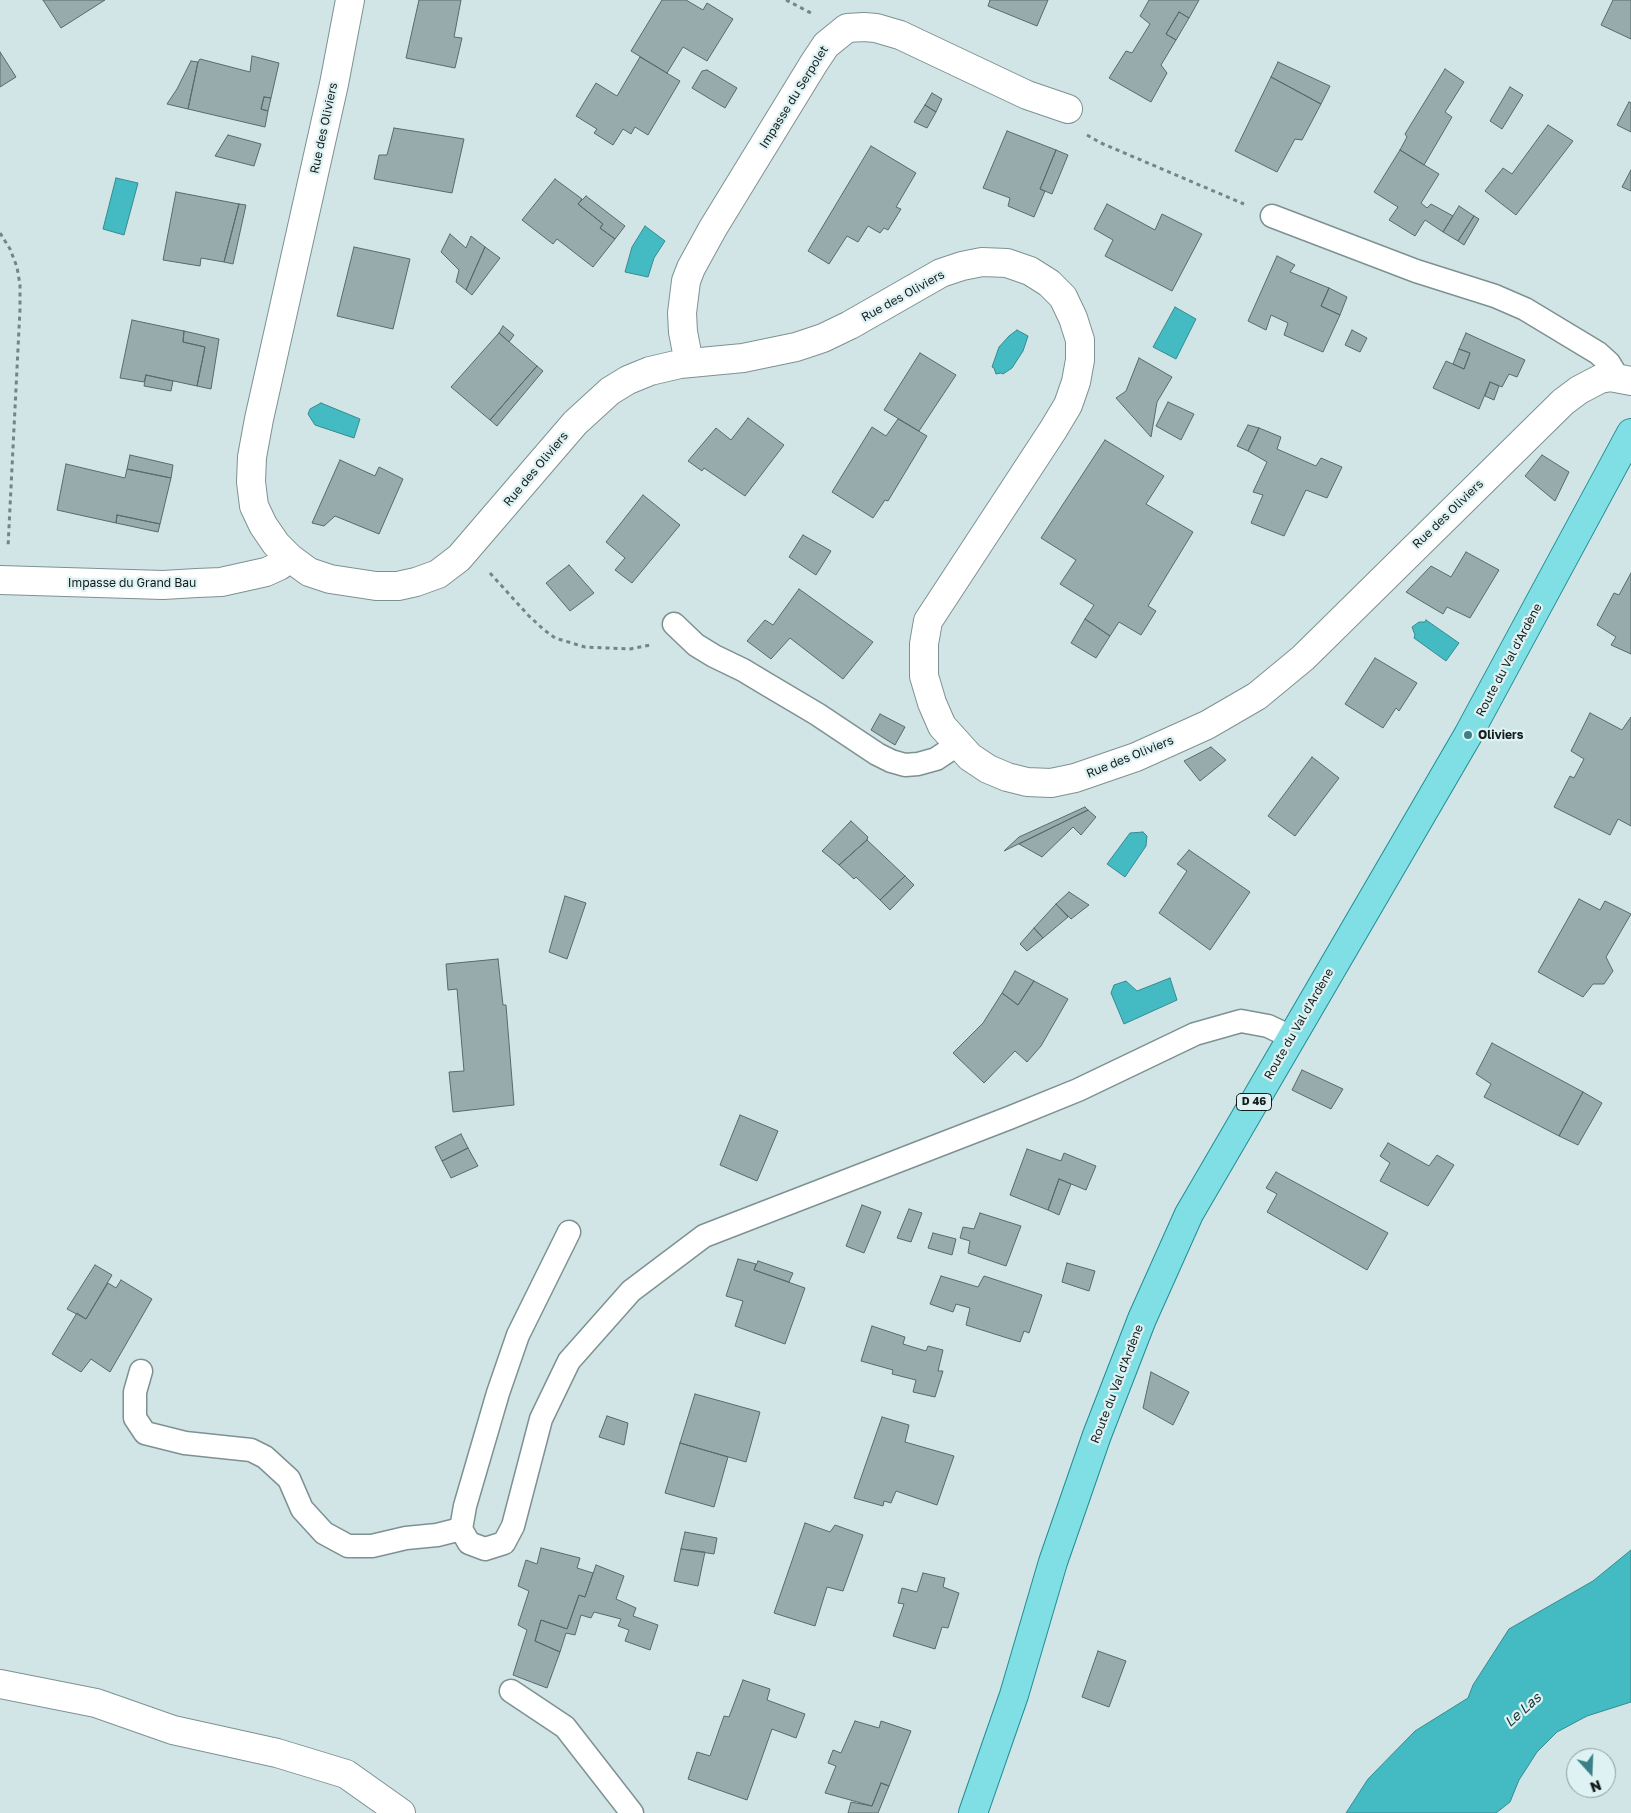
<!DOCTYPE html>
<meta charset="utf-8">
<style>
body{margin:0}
#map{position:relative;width:1631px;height:1813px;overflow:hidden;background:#d1e5e6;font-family:"Golos Text",sans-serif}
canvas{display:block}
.north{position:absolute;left:1566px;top:1748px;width:50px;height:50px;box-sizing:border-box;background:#def2f3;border:1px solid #8d9c9d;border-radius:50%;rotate:160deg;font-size:14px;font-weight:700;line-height:20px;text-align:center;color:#141c1c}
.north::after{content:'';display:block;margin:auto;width:18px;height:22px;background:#398186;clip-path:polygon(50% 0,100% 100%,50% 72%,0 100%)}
</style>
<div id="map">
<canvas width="1631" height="1813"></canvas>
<div class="north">N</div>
</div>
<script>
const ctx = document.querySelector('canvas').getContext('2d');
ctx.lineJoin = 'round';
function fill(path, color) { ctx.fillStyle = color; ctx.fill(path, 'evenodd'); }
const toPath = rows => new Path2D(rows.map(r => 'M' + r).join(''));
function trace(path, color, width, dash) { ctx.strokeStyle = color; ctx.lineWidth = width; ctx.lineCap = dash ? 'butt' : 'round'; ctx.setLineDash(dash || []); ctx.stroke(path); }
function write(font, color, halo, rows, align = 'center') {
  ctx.font = font + ' "Golos Text",sans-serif'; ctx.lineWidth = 4.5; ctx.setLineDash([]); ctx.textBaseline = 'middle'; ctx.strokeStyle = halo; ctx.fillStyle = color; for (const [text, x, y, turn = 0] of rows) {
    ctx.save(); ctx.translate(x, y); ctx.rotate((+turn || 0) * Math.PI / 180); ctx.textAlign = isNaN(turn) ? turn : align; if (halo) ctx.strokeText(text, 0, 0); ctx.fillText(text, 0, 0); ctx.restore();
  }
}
const water = toPath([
 [116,178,138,183,124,235,103,229,116,178],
 [645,226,665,241,654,258,648,277,625,272,632,247,645,226],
 [1175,307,1196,319,1176,359,1153,347,1175,307],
 [1017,330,1028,336,1023,351,1012,368,1003,374,1001,373,996,374,994,368,992,367,999,347,1009,336,1017,330],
 [321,403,360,419,354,438,315,425,308,414,310,409,321,403],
 [1426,620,1459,643,1446,661,1414,638,1415,635,1412,627,1419,622,1425,622,1426,620],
 [1143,832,1147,836,1146,846,1125,877,1107,864,1130,833,1143,832],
 [1170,978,1177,1000,1124,1024,1111,993,1114,985,1126,981,1137,991,1170,978],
 [1631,1550,1631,1702,1587,1716,1557,1732,1537,1752,1519,1780,1510,1802,1496,1813,1346,1813,1368,1779,1415,1731,1468,1698,1473,1685,1509,1629,1593,1581,1631,1550]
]);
fill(water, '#44bac2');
trace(water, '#368b90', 1);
const building = toPath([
 [43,0,105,0,61,28,43,0],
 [419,0,461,0,454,37,462,38,455,68,406,58,419,0],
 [662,0,686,0,703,10,707,3,733,19,707,61,683,47,667,73,631,51,662,0],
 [990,0,1048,0,1037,26,988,6,990,0],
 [1149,0,1199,0,1189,18,1179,12,1166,34,1176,40,1161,65,1167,73,1151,102,1109,78,1126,51,1132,53,1150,24,1140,16,1149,0],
 [1613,0,1631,0,1631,39,1601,25,1613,0],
 [1179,12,1189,18,1176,40,1166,34,1179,12],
 [0,52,16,77,0,87,0,52],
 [252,56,279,63,271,98,264,97,261,109,268,111,265,127,188,109,198,62,200,59,250,72,252,56],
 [640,57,680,81,648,135,635,127,631,134,623,129,613,145,594,133,597,129,576,116,596,83,617,96,640,57],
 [191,61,198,62,188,109,167,104,177,89,191,61],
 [1278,62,1330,86,1321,104,1271,77,1278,62],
 [1445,69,1464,82,1445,112,1452,117,1424,165,1400,150,1407,137,1405,134,1445,69],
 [707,70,737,88,725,108,692,88,702,71,707,70],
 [1271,77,1321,104,1302,140,1295,139,1277,172,1235,151,1271,77],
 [1510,87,1523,95,1502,129,1490,121,1510,87],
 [932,93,942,99,936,112,925,105,932,93],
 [264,97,271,98,268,111,261,109,264,97],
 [1629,102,1631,103,1631,132,1617,125,1629,102],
 [925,105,936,112,927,128,914,122,925,105],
 [1548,125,1573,141,1516,215,1485,191,1503,168,1512,174,1548,125],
 [394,128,464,139,452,193,374,179,379,155,387,155,394,128],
 [1007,131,1056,150,1040,189,1045,191,1034,217,1008,206,1010,198,983,188,1007,131],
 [228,135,261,144,254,166,215,156,228,135],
 [871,146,916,173,896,207,901,209,888,230,884,228,880,233,868,226,858,242,847,236,829,264,808,251,871,146],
 [1056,150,1068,155,1052,194,1040,189,1056,150],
 [1400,150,1439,174,1421,203,1427,208,1431,204,1453,216,1443,232,1425,220,1415,236,1389,220,1398,207,1374,192,1400,150],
 [1631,170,1631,191,1622,187,1631,170],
 [555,179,582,199,578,204,603,224,600,228,615,239,593,267,557,239,553,244,522,220,555,179],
 [176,192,239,204,224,262,201,258,200,266,163,260,176,192],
 [586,196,625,226,615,239,600,228,603,224,578,204,586,196],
 [239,204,246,205,233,264,224,262,239,204],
 [1107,204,1155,230,1162,214,1202,234,1172,291,1105,256,1113,240,1094,229,1107,204],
 [1459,206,1474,216,1458,241,1443,232,1459,206],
 [1474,216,1479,219,1464,245,1458,241,1474,216],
 [450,234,466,248,471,236,485,247,466,290,456,282,459,270,441,252,450,234],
 [354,247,410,259,393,329,337,316,354,247],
 [485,247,500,258,472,295,466,290,485,247],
 [1277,256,1295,265,1290,272,1329,288,1321,306,1340,315,1323,352,1284,335,1288,323,1271,315,1266,330,1248,321,1277,256],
 [1329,288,1347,297,1340,315,1321,306,1329,288],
 [132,320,184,331,183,342,205,347,197,386,146,375,144,382,120,378,132,320],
 [503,326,514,335,509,342,499,333,503,326],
 [1352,330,1367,338,1360,352,1345,345,1352,330],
 [184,331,219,339,211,389,197,386,205,347,183,342,184,331],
 [499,333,537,366,490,420,451,387,499,333],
 [1466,333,1525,360,1517,377,1509,374,1502,387,1490,382,1479,409,1433,388,1446,361,1464,369,1470,353,1459,349,1466,333],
 [1459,349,1470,353,1464,369,1453,364,1459,349],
 [920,353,956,375,919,431,884,410,920,353],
 [1139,358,1172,377,1157,402,1151,437,1116,398,1126,391,1139,358],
 [537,366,543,371,497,426,490,420,537,366],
 [146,375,173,381,171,391,144,386,146,375],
 [1490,382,1499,386,1494,400,1485,396,1490,382],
 [1168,402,1194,414,1181,440,1156,426,1168,402],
 [748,418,784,445,745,496,704,468,702,471,688,461,716,428,731,440,748,418],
 [898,419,927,436,888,501,885,500,873,518,832,492,872,427,886,436,898,419],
 [1248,425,1259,428,1248,451,1237,446,1248,425],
 [1259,428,1281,437,1277,449,1316,466,1321,458,1342,467,1327,498,1306,490,1284,536,1251,523,1263,495,1253,492,1267,462,1248,451,1259,428],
 [1105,440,1164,476,1146,504,1193,532,1148,606,1156,611,1141,635,1119,622,1110,636,1085,619,1094,605,1060,584,1076,560,1041,538,1105,440],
 [130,455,173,465,171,478,127,469,130,455],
 [1542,455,1569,472,1555,501,1525,476,1542,455],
 [340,460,375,476,379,467,403,479,379,534,335,516,324,526,312,523,340,460],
 [66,464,125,478,127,469,171,478,160,524,117,515,116,523,57,510,66,464],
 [643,495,680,525,632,583,615,570,625,558,606,542,643,495],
 [117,515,160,524,158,532,116,523,117,515],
 [803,535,831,551,816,575,789,557,803,535],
 [1466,552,1499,570,1470,618,1447,607,1443,614,1406,592,1431,566,1451,577,1466,552],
 [569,565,594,593,570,611,546,583,569,565],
 [1631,573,1631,654,1611,645,1616,637,1597,625,1614,593,1619,595,1631,573],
 [799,589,873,642,843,679,790,638,771,659,747,641,765,620,773,625,799,589],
 [1085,619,1110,636,1096,658,1071,643,1085,619],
 [1375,658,1417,683,1399,711,1396,708,1383,728,1345,704,1375,658],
 [1590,713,1622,730,1631,717,1631,826,1618,819,1610,835,1554,807,1570,776,1574,778,1584,759,1571,751,1590,713],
 [880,714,905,727,895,745,871,730,880,714],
 [1211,747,1226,760,1200,781,1184,761,1211,747],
 [1312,757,1339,778,1295,836,1268,816,1312,757],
 [1085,807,1088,810,1004,851,1019,837,1085,807],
 [1088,810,1096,817,1081,835,1073,827,1042,857,1019,844,1088,810],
 [851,821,868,837,867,840,839,865,822,851,851,821],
 [867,840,905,876,880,900,856,877,854,879,839,865,867,840],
 [1189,850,1250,892,1210,950,1159,913,1187,871,1177,864,1189,850],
 [905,876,914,885,890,910,880,900,905,876],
 [1069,892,1089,905,1071,919,1056,904,1069,892],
 [565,896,586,903,567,959,549,952,565,896],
 [1579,899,1600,910,1605,901,1631,914,1606,957,1613,971,1604,984,1593,984,1583,997,1538,972,1579,899],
 [1056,904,1068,917,1043,938,1034,928,1056,904],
 [1034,928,1043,938,1027,951,1020,944,1034,928],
 [498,959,503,1005,506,1005,514,1105,453,1112,449,1072,464,1071,457,989,448,990,446,964,498,959],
 [1015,971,1034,981,1018,1005,1002,993,1015,971],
 [1034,981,1068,999,1041,1046,1027,1062,1015,1051,984,1083,953,1053,983,1023,1002,993,1018,1005,1034,981],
 [1492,1043,1583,1092,1559,1136,1484,1097,1491,1084,1476,1074,1492,1043],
 [1302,1070,1343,1089,1331,1109,1292,1090,1302,1070],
 [1583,1092,1602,1103,1578,1145,1559,1136,1583,1092],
 [740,1115,778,1131,757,1181,720,1165,740,1115],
 [461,1134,468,1148,442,1161,435,1147,461,1134],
 [1388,1143,1429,1166,1437,1155,1454,1165,1428,1206,1380,1181,1390,1163,1380,1156,1388,1143],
 [468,1148,478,1166,451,1178,442,1161,468,1148],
 [1027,1149,1061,1161,1064,1153,1096,1166,1086,1190,1059,1179,1048,1210,1010,1195,1027,1149],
 [1276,1172,1388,1233,1367,1270,1267,1212,1277,1194,1266,1188,1276,1172],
 [1059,1179,1071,1184,1059,1215,1048,1210,1059,1179],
 [862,1205,881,1212,864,1253,846,1246,862,1205],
 [909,1209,922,1213,911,1242,897,1238,909,1209],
 [980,1213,1021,1226,1006,1266,968,1253,970,1241,960,1238,963,1227,974,1229,980,1213],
 [933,1233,956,1239,952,1255,928,1248,933,1233],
 [738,1259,756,1264,754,1270,805,1288,785,1344,735,1326,743,1301,726,1296,738,1259],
 [758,1261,793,1273,789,1282,754,1270,758,1261],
 [1067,1263,1095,1271,1089,1291,1062,1282,1067,1263],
 [95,1265,112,1275,86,1319,67,1309,95,1265],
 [941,1276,978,1287,984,1276,1042,1295,1029,1333,1024,1331,1020,1342,966,1325,970,1308,956,1304,953,1312,930,1304,941,1276],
 [121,1280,152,1299,110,1372,91,1359,81,1372,52,1354,77,1313,86,1319,108,1283,116,1288,121,1280],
 [872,1326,905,1337,903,1344,926,1351,928,1346,943,1350,938,1371,943,1371,935,1397,913,1392,916,1380,892,1374,893,1370,861,1361,872,1326],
 [1151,1372,1189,1392,1173,1425,1143,1408,1151,1372],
 [695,1394,760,1412,746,1462,680,1443,695,1394],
 [607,1416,628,1423,624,1445,599,1437,607,1416],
 [882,1417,909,1425,905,1442,954,1456,937,1505,896,1491,891,1503,884,1501,883,1506,854,1498,882,1417],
 [680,1443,728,1457,714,1507,665,1493,680,1443],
 [805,1523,830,1532,835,1525,863,1535,843,1591,827,1587,815,1626,774,1613,805,1523],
 [685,1532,717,1538,714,1554,681,1549,685,1532],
 [541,1548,580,1558,577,1568,593,1573,585,1597,579,1595,567,1629,541,1620,535,1641,560,1652,547,1688,513,1675,527,1630,518,1625,529,1591,518,1586,526,1560,537,1564,541,1548],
 [681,1549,705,1552,698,1586,674,1581,681,1549],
 [596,1565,624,1576,616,1599,636,1608,633,1616,658,1625,650,1650,625,1641,629,1630,618,1626,621,1619,594,1612,591,1618,581,1615,575,1635,566,1633,560,1652,535,1641,541,1620,567,1629,579,1595,585,1597,596,1565],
 [923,1573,945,1578,943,1587,959,1593,948,1628,942,1627,935,1649,893,1636,904,1604,898,1603,902,1588,917,1592,923,1573],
 [1098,1651,1126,1661,1109,1707,1082,1697,1098,1651],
 [743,1680,770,1689,767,1700,805,1714,796,1738,772,1729,747,1800,688,1779,697,1752,710,1756,724,1716,729,1717,743,1680],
 [855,1721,879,1728,881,1721,911,1731,889,1786,881,1783,872,1806,825,1793,836,1766,828,1763,833,1750,841,1753,855,1721],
 [881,1783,889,1786,878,1813,848,1813,851,1802,872,1806,881,1783]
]);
fill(building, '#98abac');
trace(building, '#586a6b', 1);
const service = toPath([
 [1272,216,1416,271,1495,296,1525,309,1598,353,1609,363,1618,378],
 [674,624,696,645,714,656,743,670,768,685,817,714,877,754,891,761,905,765,918,764,936,759,957,745],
 [569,1232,518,1335,498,1393,465,1506,461,1529,469,1543,485,1549,504,1543,513,1526,541,1419,569,1361,631,1291,704,1236,1009,1118,1078,1090,1195,1034,1241,1021,1268,1026,1291,1037],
 [141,1371,135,1392,135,1418,145,1433,185,1443,251,1450,265,1457,289,1479,302,1509,324,1533,348,1546,372,1546,406,1538,437,1535,461,1529],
 [511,1691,565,1727,632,1813]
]);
const minor = toPath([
 [350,0,334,84,259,419,252,457,251,482,254,506,263,525,276,544,290,558,309,572,330,579,376,586,398,586,416,582,438,574,459,558,575,423,610,391,628,380,650,371,680,364,743,358,796,347,823,338,850,325,941,273,962,266,982,262,1007,263,1030,271,1049,283,1063,297,1073,318,1080,340,1080,360,1076,382,1068,405,1053,430,928,621,924,644,924,676,932,703,942,726,970,757,988,769,1007,777,1027,782,1051,783,1075,778,1136,757,1207,725,1257,696,1303,658,1563,402,1579,390,1600,379,1610,377,1631,381],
 [689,363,683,332,682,313,686,281,691,268,713,228,814,63,826,45,847,28,864,27,876,28,900,35,1027,95,1068,109],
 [0,580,163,585,197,583,221,582,266,572,279,566,290,558],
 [0,1684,96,1703,173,1730,277,1753,346,1774,401,1813]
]);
const primary = toPath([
 [973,1813,1014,1695,1053,1562,1097,1435,1142,1319,1189,1214,1468,735,1631,433]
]);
trace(service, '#7e9192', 25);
trace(minor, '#7e9192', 30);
trace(primary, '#228c93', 30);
trace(toPath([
 [786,0,811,13],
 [1087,135,1101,143,1244,204],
 [0,233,10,249,17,267,20,285,20,309,8,547],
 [490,573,528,615,543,629,555,638,585,647,630,649,650,645]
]), '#758484', 3, [4, 4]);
trace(service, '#fff', 22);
trace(minor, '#fff', 28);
trace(primary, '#7fdfe5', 28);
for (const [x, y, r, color] of [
 [1468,735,5,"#398186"]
]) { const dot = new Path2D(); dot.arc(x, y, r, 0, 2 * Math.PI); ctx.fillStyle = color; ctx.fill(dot); trace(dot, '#def2f3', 2); }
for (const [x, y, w] of [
 [1254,1102,35]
]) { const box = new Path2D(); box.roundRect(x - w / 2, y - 8.5, w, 17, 4); ctx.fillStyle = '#def2f3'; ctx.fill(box); trace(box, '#141c1c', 1); }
write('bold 11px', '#141c1c', null, [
 ["D 46",1254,1102]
]);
write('12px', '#141c1c', '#def2f3', [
 ["Impasse du Serpolet",794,97,-58],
 ["Rue des Oliviers",324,128,-78],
 ["Rue des Oliviers",903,296,-29],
 ["Rue des Oliviers",536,469,-50],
 ["Rue des Oliviers",1448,514,-44],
 ["Impasse du Grand Bau",132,583],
 ["Route du Val d'Ardène",1509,660,-62],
 ["Rue des Oliviers",1130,757,-22],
 ["Route du Val d'Ardène",1299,1024,-60],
 ["Route du Val d'Ardène",1117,1384,-69]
]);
write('bold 12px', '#141c1c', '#def2f3', [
 ["Oliviers",1478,735]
], 'left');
write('italic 14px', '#173133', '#def2f3', [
 ["Le Las",1523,1710,-42]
]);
</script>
